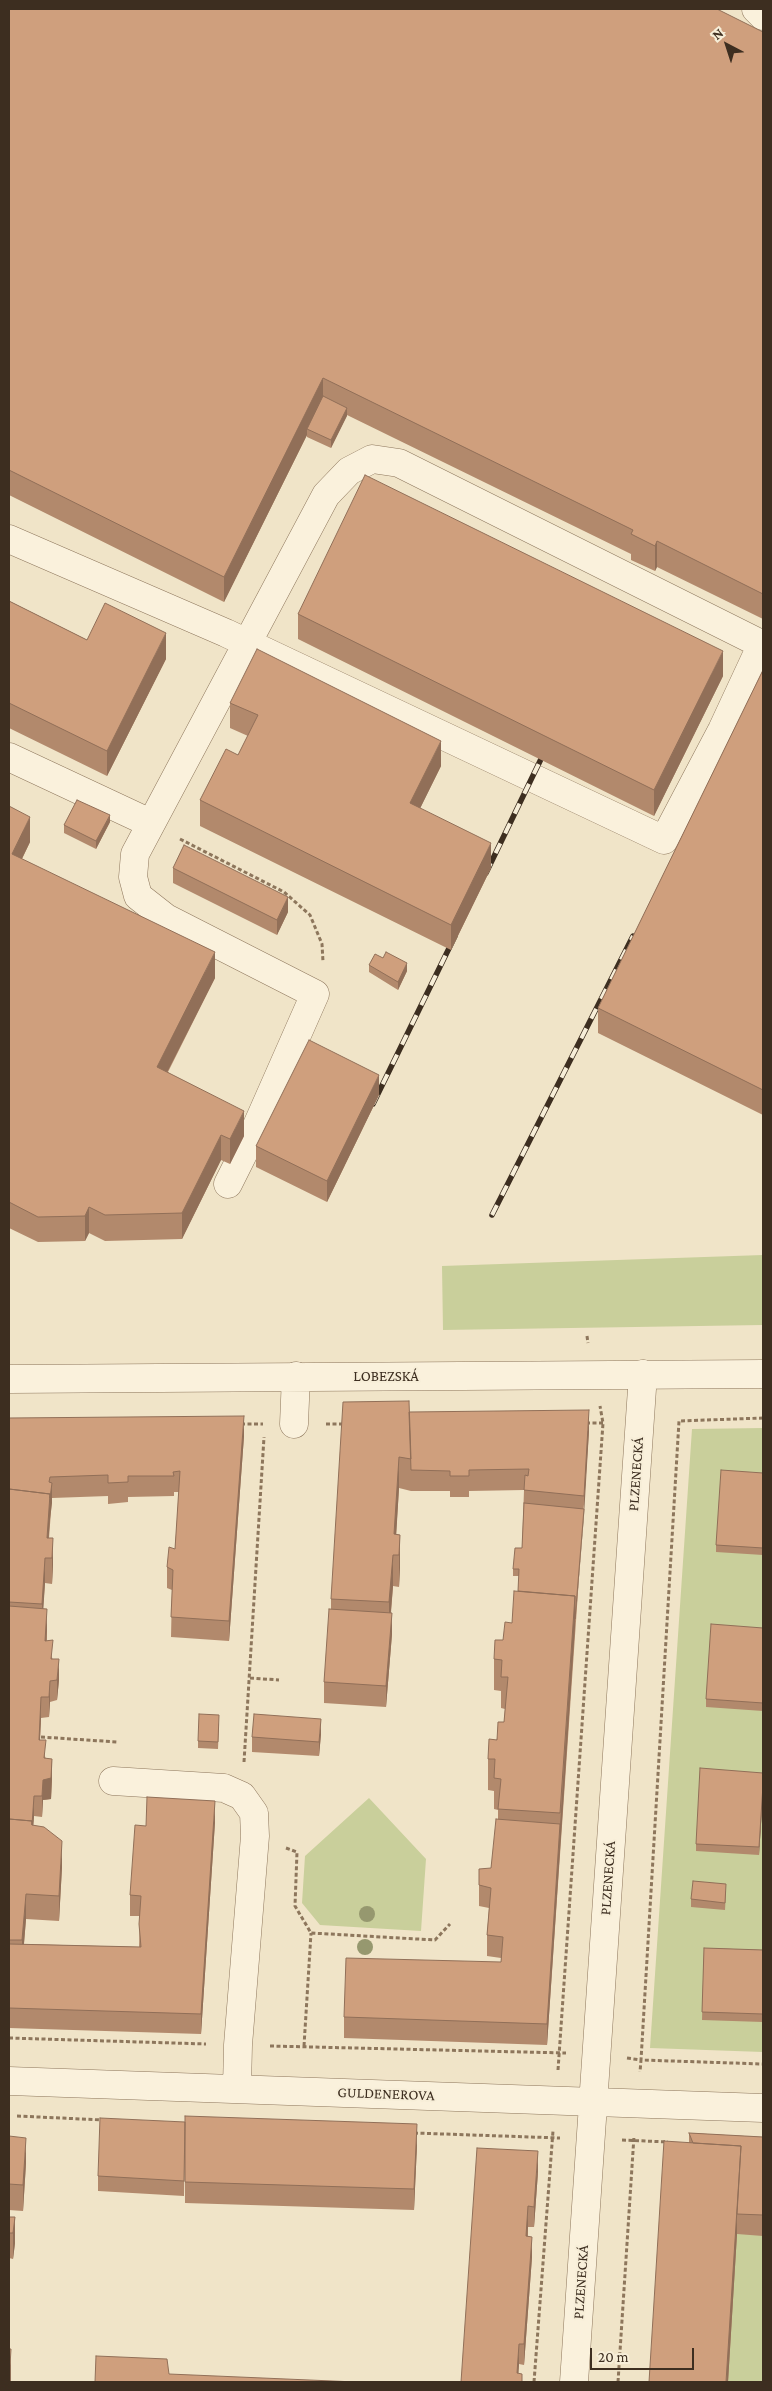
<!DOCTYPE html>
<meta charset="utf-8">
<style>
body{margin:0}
#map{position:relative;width:772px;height:2391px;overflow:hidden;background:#f0e4c8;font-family:"Crimson Pro",serif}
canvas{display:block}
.frame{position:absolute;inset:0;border:10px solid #3d2e20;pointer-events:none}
.north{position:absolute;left:702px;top:20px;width:50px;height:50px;-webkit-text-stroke:4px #f7eed8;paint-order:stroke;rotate:320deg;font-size:14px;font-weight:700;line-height:20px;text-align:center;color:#3d2e20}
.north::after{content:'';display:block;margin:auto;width:18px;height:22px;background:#3d2e20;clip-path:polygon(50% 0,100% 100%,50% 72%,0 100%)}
.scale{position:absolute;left:590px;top:2348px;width:104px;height:22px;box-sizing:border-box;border:2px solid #3d2e20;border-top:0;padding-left:6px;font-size:15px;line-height:18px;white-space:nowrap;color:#3d2e20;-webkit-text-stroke:4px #f7eed8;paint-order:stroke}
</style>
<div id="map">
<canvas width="772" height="2391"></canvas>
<div class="frame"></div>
<div class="north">N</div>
<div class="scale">20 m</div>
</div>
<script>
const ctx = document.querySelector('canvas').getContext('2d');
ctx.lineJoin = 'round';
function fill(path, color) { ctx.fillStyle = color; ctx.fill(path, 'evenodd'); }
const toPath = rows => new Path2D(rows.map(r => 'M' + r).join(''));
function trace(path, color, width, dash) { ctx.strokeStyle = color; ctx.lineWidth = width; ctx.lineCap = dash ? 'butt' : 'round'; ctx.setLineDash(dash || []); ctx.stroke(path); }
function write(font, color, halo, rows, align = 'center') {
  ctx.font = font + ' "Crimson Pro",serif'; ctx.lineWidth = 4; ctx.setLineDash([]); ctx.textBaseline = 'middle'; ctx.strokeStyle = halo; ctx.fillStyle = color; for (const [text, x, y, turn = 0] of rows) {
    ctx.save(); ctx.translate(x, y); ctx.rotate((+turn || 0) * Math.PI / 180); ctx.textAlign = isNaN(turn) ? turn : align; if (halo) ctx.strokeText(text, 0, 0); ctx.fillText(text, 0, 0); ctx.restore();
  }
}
fill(toPath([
 [763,1255,763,1325,443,1330,442,1266],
 [763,1428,763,2052,650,2048,692,1429],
 [369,1798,426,1859,421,1931,320,1925,302,1903,305,1856],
 [763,2158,763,2382,651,2382]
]), '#c9cf9b');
const minor = toPath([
 [756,9,763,16],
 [9,539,226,633,664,840,722,730,762,644],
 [9,757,150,823],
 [228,1184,255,1130,315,994,166,918,138,896,133,877,135,854,326,495,349,471,372,459,399,463,763,645],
 [9,1379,763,1374],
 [294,1424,296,1376],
 [113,1781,224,1788,242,1796,254,1813,255,1836,238,2045,237,2088],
 [9,2081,763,2108],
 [574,2382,643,1374]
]);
trace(minor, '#8d765c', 29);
trace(toPath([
 [180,839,284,892,310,915,322,944,323,962],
 [587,1336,588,1343],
 [763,1418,679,1421,641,2060,763,2064],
 [586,1423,603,1423],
 [241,1424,263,1424],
 [326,1424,345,1424],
 [250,1678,279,1680],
 [41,1737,117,1742],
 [244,1762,264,1437],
 [286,1848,297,1852,295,1906,311,1933,435,1940,450,1924],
 [9,2038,206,2044],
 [270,2046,566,2053],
 [304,2046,311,1933],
 [627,2058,641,2060,640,2072],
 [558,2070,603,1423,600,1406],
 [17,2116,103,2120],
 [414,2133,560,2138],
 [622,2140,668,2142],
 [534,2382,553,2131],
 [618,2382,634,2136]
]), '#8d765c', 3, [4, 2.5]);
trace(minor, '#faf1dc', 28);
const rail = toPath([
 [486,873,541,759],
 [373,1104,455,936],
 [492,1215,633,936]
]);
trace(rail, '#3d2e20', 5.5);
trace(rail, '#f7eed8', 4, [11]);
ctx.fillStyle = '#96986f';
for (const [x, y] of [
 [367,1914],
 [365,1947]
]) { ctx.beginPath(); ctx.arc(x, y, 8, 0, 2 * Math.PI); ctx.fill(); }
fill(toPath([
 [9,9,763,32,763,619,657,567,655,571,631,560,631,554,347,415,331,448,307,437,307,435,224,602,9,495],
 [9,601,87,640,166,659,107,776,9,728],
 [298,614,723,676,654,816,298,639],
 [763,670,763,1115,598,1033,598,1008],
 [230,703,441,766,420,808,491,868,451,950,200,826,200,800,238,755,248,736,230,728],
 [9,806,30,842,22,859,215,978,168,1072,244,1136,230,1164,221,1160,182,1239,105,1241,89,1233,85,1241,38,1242,9,1228],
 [110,822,96,849,64,833,64,825],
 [173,868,288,912,277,935,173,883],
 [383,958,407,971,398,990,369,972,369,965],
 [379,1095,327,1202,256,1167,256,1146],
 [409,1412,589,1431,547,2045,344,2038,344,2017,501,1962,501,1958,487,1956,487,1935,489,1908,479,1906,479,1885,491,1868,498,1819,498,1810,494,1809,494,1791,488,1790,488,1759,504,1722,505,1709,501,1708,501,1691,494,1690,494,1659,512,1623,518,1591,519,1576,513,1576,513,1569,522,1548,524,1490,469,1491,469,1497,450,1497,450,1491,411,1491,399,1488,396,1534,400,1535,400,1567,399,1587,393,1586,391,1613,392,1634,386,1707,324,1703,324,1682,331,1609,331,1599],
 [9,1418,244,1436,229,1641,171,1637,172,1590,167,1588,167,1567,175,1549,179,1492,174,1492,174,1496,128,1497,128,1502,108,1504,108,1496,52,1498,49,1538,53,1564,52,1584,45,1583,43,1608,47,1629,47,1641,59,1680,57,1700,50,1702,49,1717,41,1718,40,1740,52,1779,51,1799,43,1800,42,1817,34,1816,33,1826,62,1867,59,1921,26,1919,24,1944,139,1947,140,1916,130,1916,130,1895,146,1826,215,1822,201,2034,9,2028],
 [763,1473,763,1555,716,1552,716,1545],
 [763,1628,763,1711,706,1707,706,1699],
 [219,1723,218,1749,198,1748,198,1741],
 [321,1734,319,1756,252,1752,252,1737],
 [763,1773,763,1793,759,1855,696,1851,696,1844],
 [726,1891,725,1910,691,1907,691,1899],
 [704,1948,763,1950,763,2022,702,2020],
 [185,2116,417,2145,414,2210,185,2203],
 [185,2122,184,2196,98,2191,98,2176],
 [689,2133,763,2137,763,2236,737,2234,728,2382,689,2143],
 [9,2136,26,2163,23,2211,9,2210],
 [538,2172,534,2227,528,2227,528,2236,532,2257,524,2365,519,2364,518,2374,522,2382,461,2382],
 [9,2217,15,2217,15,2243,13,2259,9,2258]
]), '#b2896c');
fill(toPath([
 [323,378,323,404,307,429,307,435,224,602,224,577],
 [347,408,347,416,331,448,331,440],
 [657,541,657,567,655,571,655,546],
 [166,633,166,659,107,776,107,751],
 [723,651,723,676,654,816,654,790],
 [441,741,441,766,410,829,410,803],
 [110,815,110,822,96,849,96,841],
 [30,817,30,842,12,879,12,854],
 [491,843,491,868,451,950,451,925],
 [288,897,288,912,277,935,277,920],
 [215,952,215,978,157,1092,157,1067],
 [407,963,407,971,398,990,398,982],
 [379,1075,379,1095,327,1202,327,1181],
 [244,1111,244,1136,230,1164,230,1139],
 [221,1135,221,1160,182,1239,182,1213],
 [89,1207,89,1233,85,1241,85,1216],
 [589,1410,589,1431,584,1516,575,1627,584,1509,584,1496],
 [244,1416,244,1436,229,1641,229,1621],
 [399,1457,399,1488,395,1555,394,1534],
 [52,1483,52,1503,50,1519,50,1498],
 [50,1494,50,1519,47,1558,47,1538],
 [400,1535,400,1567,399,1587,399,1555],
 [53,1538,53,1564,52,1584,52,1558],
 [393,1555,393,1586,389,1633,389,1602],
 [45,1558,45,1583,42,1630,42,1604],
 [575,1596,575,1627,547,2045,547,2024],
 [47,1609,47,1629,45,1662,45,1641],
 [392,1613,392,1634,386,1707,386,1686],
 [59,1659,59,1680,57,1700,57,1680],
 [50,1681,50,1702,49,1717,49,1697],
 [41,1697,41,1718,39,1760,39,1740],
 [321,1719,321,1734,319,1756,319,1742],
 [52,1759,52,1779,51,1799,43,1800,42,1817,42,1796,43,1780],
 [763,1785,763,1793,759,1855,759,1847],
 [34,1796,34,1816,32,1846,32,1826],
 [215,1801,215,1822,201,2034,201,2014],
 [62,1841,62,1867,59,1921,59,1896],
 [26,1894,26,1919,22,1966,22,1940],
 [417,2124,417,2145,414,2210,414,2189],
 [26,2138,26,2163,23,2211,23,2185],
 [741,2146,737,2214,737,2234,728,2382,726,2382],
 [538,2151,538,2172,534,2227,534,2207],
 [528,2206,528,2227,526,2257,526,2236],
 [15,2217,15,2243,13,2259,13,2233],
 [532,2237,532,2257,524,2365,524,2344],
 [519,2344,519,2364,518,2382,517,2373],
 [11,2349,11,2382,9,2382]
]), '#916f58');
const building = toPath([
 [9,9,717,9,763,32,763,594,657,541,655,546,631,534,633,530,323,378,224,577,9,470,9,9],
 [323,396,347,408,331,440,307,429,323,396],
 [365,475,723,651,654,790,298,614,365,475],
 [9,601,87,640,105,603,166,633,107,751,9,703,9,601],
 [257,649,441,741,410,803,491,843,451,925,200,800,226,749,238,755,258,715,230,703,257,649],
 [763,670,763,1090,598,1008,763,670],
 [77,800,110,815,96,841,64,825,77,800],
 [9,806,30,817,12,854,215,952,157,1067,244,1111,230,1139,221,1135,182,1213,105,1215,89,1207,85,1216,38,1217,9,1202,9,806],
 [184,845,288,897,277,920,173,868,184,845],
 [386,952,407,963,398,982,369,965,375,954,383,958,386,952],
 [309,1040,379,1075,327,1181,256,1146,309,1040],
 [409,1401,411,1459,399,1457,394,1534,400,1535,399,1555,393,1555,389,1602,331,1599,343,1402,409,1401],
 [589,1410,584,1496,524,1490,525,1475,528,1476,529,1469,469,1470,469,1476,450,1476,450,1471,411,1470,409,1412,589,1410],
 [244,1416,229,1621,171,1617,173,1570,167,1567,169,1547,175,1549,180,1471,173,1472,174,1476,128,1476,128,1482,108,1483,108,1475,50,1477,49,1482,52,1483,50,1498,50,1494,9,1489,9,1418,244,1416],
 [721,1470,763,1473,763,1548,716,1545,721,1470],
 [9,1489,50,1494,47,1538,53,1538,52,1558,45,1558,42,1604,9,1602,9,1489],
 [524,1503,584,1509,575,1619,575,1596,518,1591,519,1569,513,1569,515,1548,522,1548,524,1503],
 [514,1591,575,1596,560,1813,498,1809,501,1779,494,1778,495,1759,488,1759,489,1739,497,1740,498,1722,504,1722,508,1677,501,1677,502,1660,494,1659,495,1640,503,1640,505,1622,512,1623,514,1591],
 [9,1606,47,1609,45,1641,53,1640,51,1659,59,1659,57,1680,50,1681,49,1697,41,1697,39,1740,46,1740,44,1758,52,1759,51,1778,43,1780,42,1796,34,1796,32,1825,32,1821,9,1819,9,1606],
 [329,1609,392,1613,386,1686,324,1682,329,1609],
 [711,1624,763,1628,763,1703,706,1699,711,1624],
 [199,1714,219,1715,218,1742,198,1741,199,1714],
 [254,1714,321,1719,319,1742,252,1737,254,1714],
 [700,1768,763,1773,763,1785,759,1847,696,1844,700,1768],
 [147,1797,215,1801,201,2014,9,2008,9,1944,141,1947,139,1924,141,1896,130,1895,135,1825,146,1826,147,1797],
 [9,1819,32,1821,32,1825,44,1827,62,1841,59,1896,26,1894,22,1940,9,1940,9,1819],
 [496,1819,560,1824,547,2024,344,2017,346,1958,501,1962,503,1937,487,1935,491,1888,479,1885,479,1869,491,1868,496,1819],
 [693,1881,726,1884,725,1903,691,1899,693,1881],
 [704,1948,763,1950,763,2014,702,2012,704,1948],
 [185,2116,417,2124,414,2189,185,2182,185,2116],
 [100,2118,185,2122,184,2181,98,2176,100,2118],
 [689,2133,763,2137,763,2215,737,2214,741,2146,693,2143,689,2133],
 [9,2136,26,2138,23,2185,9,2184,9,2136],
 [664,2141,741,2146,726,2382,649,2382,664,2141],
 [477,2148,538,2151,534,2207,528,2206,526,2236,532,2237,524,2344,519,2344,517,2373,522,2374,522,2382,461,2382,477,2148],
 [9,2217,15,2217,13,2233,9,2233,9,2217],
 [9,2349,11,2349,9,2382,9,2349],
 [96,2356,167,2359,169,2374,356,2382,95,2382,96,2356]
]);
fill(building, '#cf9f7d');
trace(building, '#916f58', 1);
write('15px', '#3d2e20', '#f7eed8', [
 ["LOBEZSKÁ",386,1376],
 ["PLZENECKÁ",636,1474,-86],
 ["PLZENECKÁ",608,1878,-86],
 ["GULDENEROVA",386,2094,2],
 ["PLZENECKÁ",581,2282,-86]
]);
</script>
